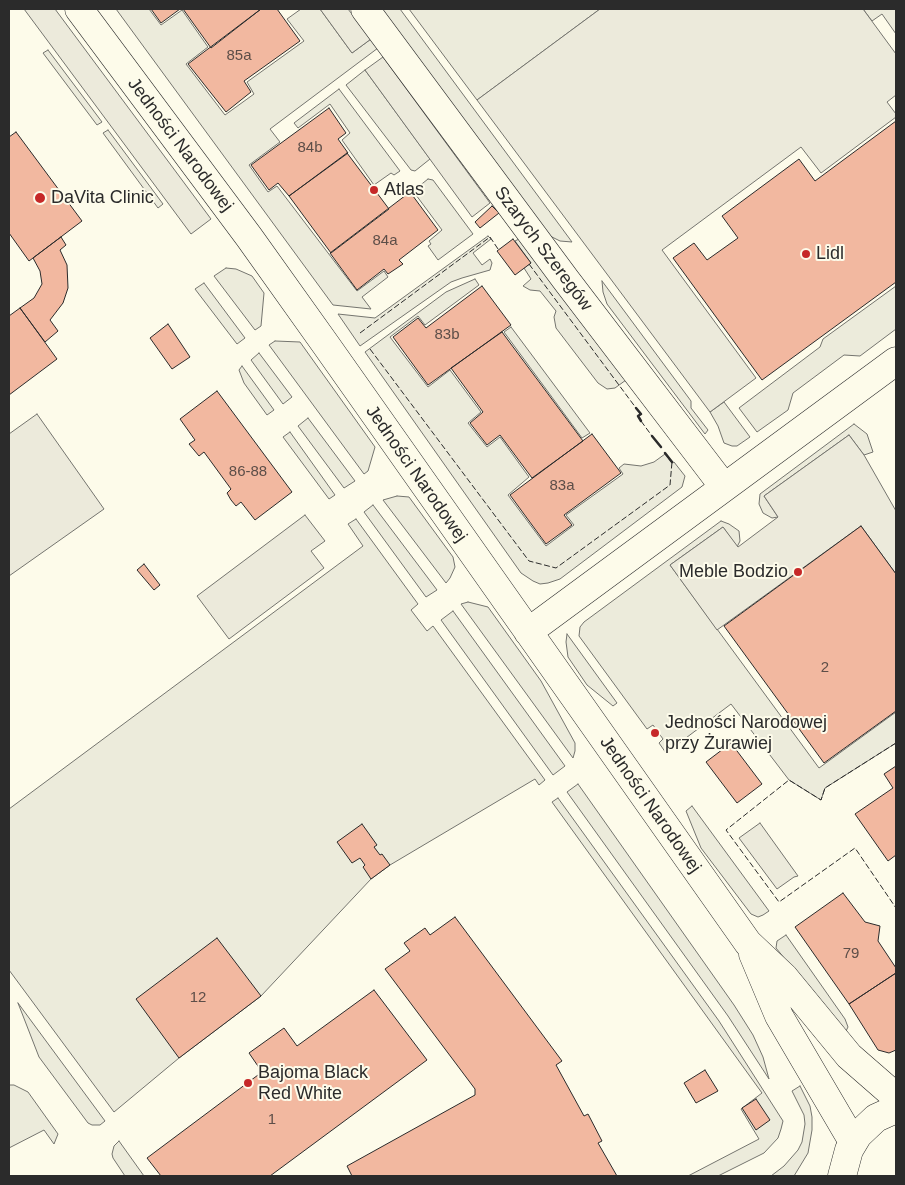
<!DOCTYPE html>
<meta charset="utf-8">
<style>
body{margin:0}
#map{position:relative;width:905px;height:1185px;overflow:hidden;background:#fdfbea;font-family:Arial,sans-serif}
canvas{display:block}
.frame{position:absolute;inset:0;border:10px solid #2b2b2b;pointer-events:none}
</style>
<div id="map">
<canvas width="905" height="1185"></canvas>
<div class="frame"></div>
</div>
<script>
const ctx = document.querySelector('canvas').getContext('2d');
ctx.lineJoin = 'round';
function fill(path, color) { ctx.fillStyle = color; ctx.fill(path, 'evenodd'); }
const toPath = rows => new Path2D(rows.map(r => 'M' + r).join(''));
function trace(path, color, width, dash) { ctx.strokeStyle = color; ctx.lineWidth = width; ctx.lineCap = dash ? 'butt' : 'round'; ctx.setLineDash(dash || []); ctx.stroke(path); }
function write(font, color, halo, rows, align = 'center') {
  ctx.font = font + ' Arial,sans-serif'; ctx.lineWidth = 4; ctx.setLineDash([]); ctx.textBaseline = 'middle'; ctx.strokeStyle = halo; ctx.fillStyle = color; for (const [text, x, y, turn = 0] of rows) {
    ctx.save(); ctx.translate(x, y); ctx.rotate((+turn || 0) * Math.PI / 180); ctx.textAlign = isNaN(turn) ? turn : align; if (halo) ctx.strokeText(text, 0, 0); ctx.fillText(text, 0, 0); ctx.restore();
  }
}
const green = toPath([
 [116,9,149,9,161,25,182,10,208,47,186,64,225,115,254,94,247,82,304,41,287,19,301,9,320,9,352,53,371,39,378,48,270,129,280,142,249,165,268,192,277,186,357,291,384,271,388,277,362,297,371,309,333,305,116,9],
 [381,9,400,9,572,242,560,241,550,236,381,9],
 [409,9,600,9,477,100,409,9],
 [863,9,896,9,896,34,882,14,872,21,863,9],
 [48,50,102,122,97,125,43,53,48,50],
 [365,70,430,159,415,171,411,170,346,85,365,70],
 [339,89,400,171,394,175,391,173,374,185,342,140,350,133,330,104,298,128,294,123,339,89],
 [108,130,163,204,158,208,103,133,108,130],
 [428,179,433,180,473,234,438,260,428,246,431,244,429,241,442,230,413,191,428,179],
 [488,236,491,239,473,253,482,265,490,259,492,263,490,270,462,278,451,282,360,346,338,314,375,318,488,236],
 [519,239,626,380,615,388,607,389,598,383,556,328,554,317,556,311,540,291,530,290,523,286,531,279,524,268,531,263,515,241,519,239],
 [226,268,236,269,252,276,264,293,261,326,255,330,214,276,226,268],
 [475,279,479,285,425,325,418,316,390,337,428,387,450,370,481,412,468,423,487,447,500,437,529,477,508,495,546,546,574,525,566,515,623,474,619,468,624,464,641,466,654,462,665,454,672,463,674,462,685,476,682,487,560,579,548,583,540,584,533,581,521,573,365,352,446,292,475,279],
 [602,281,691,401,691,408,708,430,705,434,607,304,603,292,602,281],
 [204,283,245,338,237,344,195,289,204,283],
 [896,286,896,329,860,356,844,355,793,393,788,410,757,432,739,408,820,347,823,339,896,286],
 [511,327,590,433,582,438,504,332,511,327],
 [275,341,300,342,375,447,368,471,364,474,269,345,275,341],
 [259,353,292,397,283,404,251,360,259,353],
 [242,366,274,410,267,415,244,383,239,370,242,366],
 [724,402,750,437,737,446,732,446,724,443,718,426,710,412,724,402],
 [308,418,355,481,344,488,298,426,308,418],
 [854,424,867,434,873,452,864,455,849,435,764,496,778,517,772,518,763,513,759,504,760,494,854,424],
 [290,432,335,495,329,499,283,437,290,432],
 [397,496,409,497,453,557,455,567,450,578,446,583,383,500,397,496],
 [373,505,437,590,426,597,364,512,373,505],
 [356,519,418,604,411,610,427,631,433,626,545,780,539,785,535,779,390,865,371,879,261,996,179,1058,114,1112,9,970,9,809,363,546,348,524,356,519],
 [721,521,729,524,739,531,740,541,737,547,723,527,670,565,819,768,896,712,896,743,825,788,821,800,789,780,731,704,666,753,659,743,663,739,653,725,647,729,579,636,580,627,584,622,721,521],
 [468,602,488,607,541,681,575,743,575,751,573,758,461,604,468,602],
 [453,611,565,766,553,775,441,620,453,611],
 [567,634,617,703,613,706,587,685,568,657,566,642,567,634],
 [578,784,734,1005,753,1035,763,1057,769,1079,728,1016,567,792,578,784],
 [558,798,719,1021,783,1121,781,1129,778,1138,764,1153,718,1176,688,1176,759,1139,741,1109,762,1093,552,802,558,798],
 [692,806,769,911,763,915,758,917,751,914,701,848,686,811,692,806],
 [786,935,845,1019,848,1027,845,1033,776,948,777,941,786,935],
 [18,1003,105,1121,100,1125,92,1125,88,1123,39,1057,18,1003],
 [9,1085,14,1085,28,1092,58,1134,54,1144,44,1130,9,1148,9,1085],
 [800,1086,810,1106,812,1117,812,1130,808,1153,794,1176,771,1176,784,1166,798,1150,802,1142,805,1124,804,1115,792,1091,800,1086],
 [119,1141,144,1176,125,1176,113,1158,112,1154,114,1146,119,1141]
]);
fill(green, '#ecebdb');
trace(green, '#74746e', 1);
const parking = toPath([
 [24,9,55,9,211,219,191,234,24,9],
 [320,9,348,9,371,39,352,53,320,9],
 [600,9,863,9,896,54,896,95,887,102,896,114,896,117,821,173,801,147,662,250,756,378,710,412,477,100,600,9],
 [383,57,490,203,472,217,365,70,383,57],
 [37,414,104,509,9,576,9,434,37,414],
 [849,435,864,455,896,511,896,574,861,526,717,630,670,565,723,527,738,547,778,517,764,496,849,435],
 [305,515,325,541,311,551,324,568,229,639,197,596,305,515],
 [760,823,798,876,794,877,777,889,739,838,760,823]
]);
fill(parking, '#eceadb');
trace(parking, '#74746e', 1);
const building = toPath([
 [151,9,180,9,161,23,151,9],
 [183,9,261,9,211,48,183,9],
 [261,9,277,9,300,41,244,81,251,92,226,112,188,64,261,9],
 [329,108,346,133,338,139,348,153,289,196,278,183,269,190,251,165,329,108],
 [896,121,896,282,762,380,673,258,694,243,707,260,738,238,722,216,799,159,815,181,896,121],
 [16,132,82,221,29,261,9,233,9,137,16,132],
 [347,153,389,209,331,253,289,196,347,153],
 [410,192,438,230,399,260,403,264,388,274,384,269,357,290,330,253,410,192],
 [492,206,499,213,480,228,475,222,492,206],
 [61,237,66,245,60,250,67,265,68,288,63,303,50,320,58,331,45,342,20,308,34,298,42,284,40,271,33,258,61,237],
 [513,239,531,263,515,275,497,251,513,239],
 [482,286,511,325,428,385,393,337,418,318,426,328,482,286],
 [20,308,57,359,9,395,9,316,20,308],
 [168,324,190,357,172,369,150,338,168,324],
 [502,332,583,441,532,478,500,435,487,445,470,423,483,412,451,368,502,332],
 [217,391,292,492,255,520,241,502,236,506,231,500,227,493,231,489,204,452,199,456,189,444,195,440,180,419,217,391],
 [592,434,621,473,564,515,572,525,546,544,510,495,592,434],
 [861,526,896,574,896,711,824,763,724,626,861,526],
 [144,564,160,585,154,590,137,570,144,564],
 [731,743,762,784,737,803,706,762,731,743],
 [896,766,896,855,888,861,855,814,893,788,884,774,896,766],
 [362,824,377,845,374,847,380,855,382,854,390,865,371,879,363,867,365,865,360,858,352,863,337,842,362,824],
 [843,893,865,922,880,926,878,941,896,968,896,973,849,1004,795,927,843,893],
 [455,917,562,1061,556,1065,584,1116,588,1114,602,1141,598,1143,617,1176,352,1176,347,1166,475,1095,475,1089,385,969,410,951,404,943,425,928,430,935,455,917],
 [217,938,261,996,179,1058,136,999,217,938],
 [896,973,896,1050,889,1053,878,1050,849,1004,896,973],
 [374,990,427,1060,270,1176,161,1176,147,1158,262,1072,249,1053,284,1028,297,1046,374,990],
 [705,1070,718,1091,696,1103,684,1083,705,1070],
 [756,1099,770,1120,756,1130,742,1108,756,1099]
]);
fill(building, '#f2b8a0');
trace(building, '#2b2b2b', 1);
const minor = toPath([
 [79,9,249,237,326,345,748,943,784,977,849,1056,896,1097],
 [365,9,566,280,724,487],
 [528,632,896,361],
 [753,954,779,1016,853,1142]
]);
const major = toPath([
 [842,1176,849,1150,858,1135,876,1118,896,1109]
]);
trace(minor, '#2b2b2b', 29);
trace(major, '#2b2b2b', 29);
trace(minor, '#fdfbea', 28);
trace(major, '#fdfbea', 28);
trace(toPath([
 [529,264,636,408],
 [360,333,490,237,498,249],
 [370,349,529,561,556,568,670,485,672,462],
 [641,421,652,436],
 [896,743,825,788,821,800,789,780,726,830,779,902,855,848,896,908]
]), '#2b2b2b', 1, [6, 2.5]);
trace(toPath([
 [636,408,641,414,638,416,641,421],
 [652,436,661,447],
 [665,453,672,462]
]), '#2b2b2b', 2.5);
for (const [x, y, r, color] of [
 [374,190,5,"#c62828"],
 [40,198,6,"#c62828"],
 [806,254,5,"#c62828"],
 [798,572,5,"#c62828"],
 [655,733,5,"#c62828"],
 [248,1083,5,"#c62828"]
]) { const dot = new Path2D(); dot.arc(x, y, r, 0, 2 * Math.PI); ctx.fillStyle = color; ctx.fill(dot); trace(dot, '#fdfbea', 2); }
write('15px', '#5d4e48', null, [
 ["85a",239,56],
 ["84b",310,148],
 ["84a",385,241],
 ["83b",447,335],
 ["86-88",248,472],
 ["83a",562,486],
 ["2",825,668],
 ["79",851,954],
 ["12",198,998],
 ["1",272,1120]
]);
write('18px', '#2b2b2b', '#fdfbea', [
 ["Jedności Narodowej",180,145,53],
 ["Szarych Szeregów",543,249,53],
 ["Jedności Narodowej",416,474,55],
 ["Jedności Narodowej",650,805,55]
]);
write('18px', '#2b2b2b', '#fdfbea', [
 ["Atlas",384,190],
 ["DaVita Clinic",51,198],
 ["Lidl",816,254],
 ["Meble Bodzio",788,572,"right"],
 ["Jedności Narodowej",665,723],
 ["przy Żurawiej",665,744],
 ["Bajoma Black",258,1073],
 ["Red White",258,1094]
], 'left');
</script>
